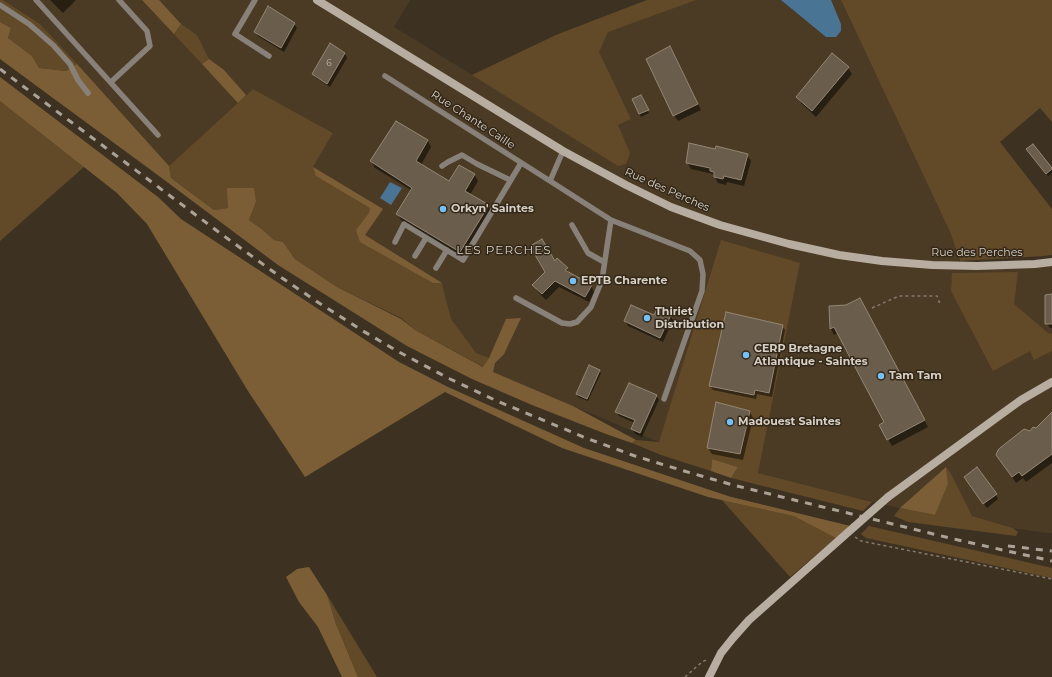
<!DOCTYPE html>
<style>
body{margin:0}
canvas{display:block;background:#3d3222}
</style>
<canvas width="1052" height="677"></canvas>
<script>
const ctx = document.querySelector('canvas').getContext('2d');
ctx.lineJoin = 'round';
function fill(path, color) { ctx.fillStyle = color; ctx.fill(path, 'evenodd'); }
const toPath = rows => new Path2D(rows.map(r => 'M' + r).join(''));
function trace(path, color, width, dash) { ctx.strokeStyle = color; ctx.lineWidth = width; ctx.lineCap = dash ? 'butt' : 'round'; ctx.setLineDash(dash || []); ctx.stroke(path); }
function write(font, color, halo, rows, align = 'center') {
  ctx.font = font + ' Montserrat,sans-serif'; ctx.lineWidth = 3; ctx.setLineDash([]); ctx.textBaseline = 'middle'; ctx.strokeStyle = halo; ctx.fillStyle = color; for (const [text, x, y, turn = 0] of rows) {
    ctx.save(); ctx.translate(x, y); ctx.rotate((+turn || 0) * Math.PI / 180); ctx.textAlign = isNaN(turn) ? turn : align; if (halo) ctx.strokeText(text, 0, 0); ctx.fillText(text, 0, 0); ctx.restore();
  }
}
fill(toPath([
 [3,0,410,0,394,27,472,75,556,35,647,0,841,0,950,232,962,270,1052,266,1052,533,1047,533,1013,528,972,516,935,515,900,508,872,502,757,473,800,263,659,442,495,373,415,330,442,283,365,235,383,209,313,167,333,133,253,89,169,166,40,24]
]), '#4b3b25');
fill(toPath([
 [0,0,3,0,40,24,77,64,66,71,39,68,32,56,8,38,11,28,0,22],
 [647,0,696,0,608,32,599,52,631,119,618,125,630,153,626,164,618,166,472,75,556,35],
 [841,0,1052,0,1052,122,1040,108,1000,142,1052,209,1052,255,1044,256,960,261,950,232],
 [181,24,197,35,209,59,202,64,174,34],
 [253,89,333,133,313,167,383,209,365,235,442,283,442,284,451,319,476,353,489,358,484,367,415,330,401,318,337,287,295,259,283,242,274,240,263,230,249,220,256,202,229,208,214,210,171,178,169,166],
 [0,101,85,166,0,241],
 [721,240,800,263,758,473,872,502,863,511,731,478,738,467,712,459,711,471,661,455,632,443,636,440,659,442],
 [1018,272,1014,304,1048,333,1052,334,1052,351,1034,360,1030,351,993,371,951,291,952,273],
 [946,467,950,472,972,516,1013,528,1018,532,1016,536,908,522,894,516,900,508,935,515,948,484],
 [731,497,850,526,790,577,722,500],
 [869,526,1052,568,1052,578,866,538,861,534],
 [327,595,377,677,358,677,336,624]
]), '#624927');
fill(toPath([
 [142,0,159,0,181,24,174,34],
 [0,22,11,28,8,38,32,56,39,68,66,71,77,64,169,166,171,178,214,210,228,208,227,188,254,188,256,202,249,220,263,230,274,240,283,242,295,259,337,287,401,319,415,330,483,367,489,358,506,319,521,318,504,354,495,363,493,372,573,406,636,440,632,443,606,434,532,405,472,379,407,346,278,265,159,176,0,59],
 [209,59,224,70,246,95,238,103,202,64],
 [0,77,158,197,181,219,399,362,448,387,584,448,731,497,850,526,836,538,794,516,708,497,562,448,445,392,305,477,248,391,147,224,117,193,0,101],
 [313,167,383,209,365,235,442,283,433,283,360,242,356,230,369,213,370,208,316,176],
 [712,459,738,467,731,478,711,471],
 [946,467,948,484,935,515,900,508],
 [309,567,327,595,336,624,358,677,342,677,318,627,299,602,286,577,297,569]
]), '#7c5e36');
fill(toPath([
 [781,0,831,0,841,24,841,31,836,37,826,37],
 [390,182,402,188,391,205,380,198]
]), '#497493');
fill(toPath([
 [50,0,76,0,63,13],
 [294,24,297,28,284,52,258,36,255,32],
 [345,53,347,58,330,87,316,78,313,74],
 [674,54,701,110,678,121,674,115],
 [833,55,848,68,852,74,816,117,801,103,798,97],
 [640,96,649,113,641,117,633,100],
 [396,123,428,141,431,147,421,165,449,182,474,174,478,181,470,195,488,206,492,212,464,258,401,220,397,214,411,190,375,168,371,161],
 [1033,145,1052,169,1052,173,1048,176,1029,152],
 [747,155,751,161,744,186,727,182,726,185,718,183,713,174,691,169,687,162],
 [555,262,567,269,570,274,591,285,594,292,589,302,559,287,546,300,537,291,534,285],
 [1052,295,1052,328,1050,328,1046,322],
 [863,305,928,427,892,446,880,425,886,422,838,333,834,335,831,329,830,307],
 [655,316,670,316,673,320,663,342,628,326,625,321],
 [782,326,785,330,772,397,757,394,756,399,713,390,710,386],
 [599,371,601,373,588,401,578,397,577,394],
 [656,395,659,400,642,437,635,434,632,429,635,423,619,416,616,412],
 [750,412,753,418,743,460,712,454,708,448],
 [1052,413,1052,463,1026,482,1023,478,1016,483,997,455,1036,429],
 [968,482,996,495,998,499,987,508]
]), '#0007');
const building = toPath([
 [268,6,295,23,281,48,254,32,268,6],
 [330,43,345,53,327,84,312,74,330,43],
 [670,46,698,104,673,116,646,59,670,46],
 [832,53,849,67,812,111,796,97,832,53],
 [641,95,649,110,639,114,632,99,641,95],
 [396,121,428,140,416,161,449,181,459,165,475,174,465,191,489,205,460,252,396,214,412,188,370,161,396,121],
 [689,143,715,149,716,146,748,154,741,180,724,176,723,179,714,177,714,172,710,171,710,168,686,163,689,143],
 [1033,144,1052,168,1052,169,1046,174,1026,149,1033,144],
 [542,239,555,261,557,258,568,268,565,270,592,285,585,297,555,281,542,294,532,285,545,272,530,246,542,239],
 [1052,294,1052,324,1045,324,1045,295,1052,294],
 [860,298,925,420,887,440,879,425,884,422,834,327,830,329,829,306,846,305,860,298],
 [631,305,654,315,657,309,671,315,660,338,624,321,631,305],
 [726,312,783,325,769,393,755,390,754,395,709,386,726,312],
 [589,365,600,370,587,399,576,394,589,365],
 [629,383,657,395,640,433,631,429,635,420,615,412,629,383],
 [716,402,750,411,740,454,707,448,716,402],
 [1052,412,1052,454,1022,476,1019,472,1012,477,996,455,998,450,1000,448,1024,429,1030,431,1033,427,1036,428,1052,412],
 [977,467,997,494,983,504,964,477,977,467]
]);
fill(building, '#6a5d4c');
trace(building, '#948674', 1);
trace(toPath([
 [872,308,899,296,937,296,940,304],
 [855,537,861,541,1052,579],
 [685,677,702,662,708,659]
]), '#837a6d', 1.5, [3, 3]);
trace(toPath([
 [36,0,158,135],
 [255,0,235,34,269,56],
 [0,5,29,24,53,45,70,64,78,80,88,93],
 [385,76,550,181,563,151],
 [111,82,150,46,147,31,119,0],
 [442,166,448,162,462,155,477,164,510,180],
 [550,181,611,220,690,251,700,260,703,274,702,291,664,399],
 [572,225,588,253,604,262],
 [395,242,404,224,463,260,521,163],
 [415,256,426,238],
 [436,268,447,250],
 [516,298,562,323,570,324,577,322,591,307,602,280,611,220]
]), '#878179', 5.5);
trace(toPath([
 [317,0,563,151,626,185,671,207,720,225,789,244,839,255,882,261,932,265,977,266,1035,264,1052,262],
 [888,497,1003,413,1021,400,1052,382],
 [709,677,721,653,733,638,749,620,854,527]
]), '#b7ada0', 8);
trace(toPath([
 [0,69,224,236,282,278,322,305,363,331,399,352,450,379,497,401,586,438,635,456,684,471,733,485,958,540,1052,561],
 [1008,546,1052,551]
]), '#aca398', 3, [7, 7]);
trace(toPath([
 [854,527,888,497]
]), '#b7ada0', 8);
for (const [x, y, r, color] of [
 [443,209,4,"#75c0f6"],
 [573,281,4,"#75c0f6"],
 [647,318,4,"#75c0f6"],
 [746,355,4,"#75c0f6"],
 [881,376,4,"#75c0f6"],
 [730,422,4,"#75c0f6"]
]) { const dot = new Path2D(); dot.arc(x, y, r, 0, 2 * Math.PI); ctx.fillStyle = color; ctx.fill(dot); trace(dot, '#332818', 1.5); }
write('9px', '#bcb3a8', null, [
 ["6",329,63]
]);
write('11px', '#d7d0c6', '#332818', [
 ["Rue Chante Caille",473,120,33],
 ["Rue des Perches",667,190,24],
 ["Rue des Perches",977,253]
]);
write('bold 11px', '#d7d0c6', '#332818', [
 ["Orkyn' Saintes",451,209],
 ["EPTB Charente",581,281],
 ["Thiriet",655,312],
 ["Distribution",655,325],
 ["CERP Bretagne",754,349],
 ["Atlantique - Saintes",754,362],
 ["Tam Tam",889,376],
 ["Madouest Saintes",738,422]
], 'left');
ctx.letterSpacing = '1px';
write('12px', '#d7d0c6', '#332818', [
 ["LES PERCHES",504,250]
]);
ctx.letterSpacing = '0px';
</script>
